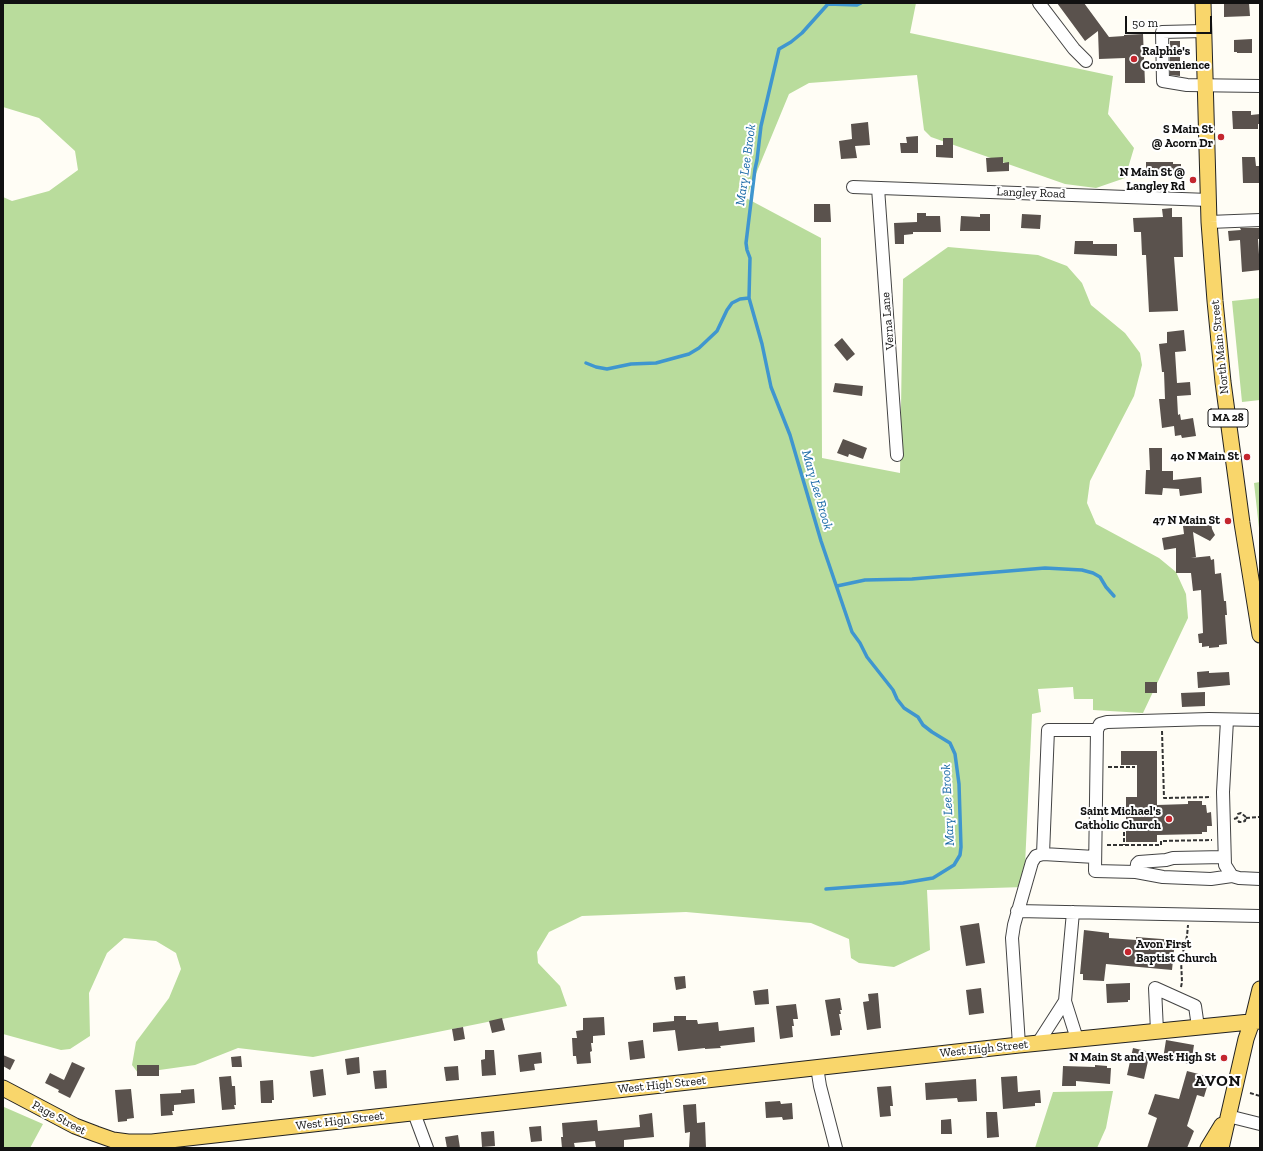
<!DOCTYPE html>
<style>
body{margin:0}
#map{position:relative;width:1263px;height:1151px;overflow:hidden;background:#fffdf5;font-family:"Zilla Slab",serif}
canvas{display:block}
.frame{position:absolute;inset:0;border:4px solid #111;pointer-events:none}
.scale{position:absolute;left:1125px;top:16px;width:87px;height:18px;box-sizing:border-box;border:2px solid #111;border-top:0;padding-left:5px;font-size:12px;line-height:14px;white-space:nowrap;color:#111;-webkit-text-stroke:3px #fff;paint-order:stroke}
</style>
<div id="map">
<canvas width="1263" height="1151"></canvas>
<div class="frame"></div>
<div class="scale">50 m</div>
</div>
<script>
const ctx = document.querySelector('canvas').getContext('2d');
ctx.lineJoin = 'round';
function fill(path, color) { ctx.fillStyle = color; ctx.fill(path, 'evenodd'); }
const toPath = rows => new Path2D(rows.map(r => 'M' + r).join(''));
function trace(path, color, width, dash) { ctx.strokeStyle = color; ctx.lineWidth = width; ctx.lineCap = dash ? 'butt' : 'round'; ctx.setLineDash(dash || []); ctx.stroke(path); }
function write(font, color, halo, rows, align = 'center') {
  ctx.font = font + ' "Zilla Slab",serif'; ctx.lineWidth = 4; ctx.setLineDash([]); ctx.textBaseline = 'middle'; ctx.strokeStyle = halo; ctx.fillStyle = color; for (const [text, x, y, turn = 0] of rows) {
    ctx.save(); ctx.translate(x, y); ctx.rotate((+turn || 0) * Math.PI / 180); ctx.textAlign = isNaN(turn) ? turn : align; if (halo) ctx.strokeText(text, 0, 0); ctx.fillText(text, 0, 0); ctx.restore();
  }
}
fill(toPath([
 [3,3,916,3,910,33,1113,76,1108,114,1134,148,1125,178,1096,188,1065,184,931,137,924,130,917,75,809,83,789,94,746,198,821,238,822,458,900,473,903,279,948,247,1038,255,1067,266,1082,283,1091,305,1125,333,1140,353,1142,365,1134,396,1090,481,1087,503,1096,524,1159,558,1176,572,1186,594,1188,618,1143,713,1093,710,1093,699,1074,699,1073,687,1038,689,1041,712,1032,714,1024,887,927,890,930,950,894,967,859,963,851,958,849,939,811,923,686,912,582,916,549,932,537,952,538,963,560,986,567,1006,313,1057,238,1048,195,1065,138,1073,132,1065,136,1042,169,998,181,969,176,953,156,941,124,938,107,953,89,993,90,1036,70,1049,61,1050,3,1034,3,197,12,201,49,191,78,170,75,151,39,118,3,107],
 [1260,298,1260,400,1242,402,1232,301],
 [1260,482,1260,528,1259,528,1254,483],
 [1113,1091,1106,1128,1097,1148,1035,1148,1053,1092],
 [4,1107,43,1124,30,1148,3,1148]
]), '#b9dc9c');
trace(toPath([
 [586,363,596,367,607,369,631,364,656,363,689,354,699,348,717,331,727,310,732,303,740,299,749,298],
 [837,586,865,580,912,579,1045,568,1082,570,1093,573,1100,577,1106,587,1114,596],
 [826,889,903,883,933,878,954,865,960,855,961,847,959,784,955,754,950,743,932,732,923,725,918,717,904,708,897,699,893,690,867,657,860,643,852,632,821,541,790,435,771,387,762,344,749,298,750,258,747,250,746,243,755,169,757,160,761,126,779,49,791,42,802,33,828,4,857,5,861,3]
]), '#3f96cf', 3.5);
fill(toPath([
 [1057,3,1084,3,1109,37,1124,36,1124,35,1143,34,1145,83,1125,83,1125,58,1099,59,1098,31,1085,41],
 [1249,3,1250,16,1224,17,1224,4],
 [1252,39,1252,53,1237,53,1237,52,1234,52,1234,40],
 [1170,41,1180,41,1180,76,1170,75],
 [1232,111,1251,111,1251,115,1260,114,1260,124,1258,124,1258,129,1233,129],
 [868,122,870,145,855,146,857,158,841,159,839,141,852,139,851,124],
 [918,136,918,153,901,153,900,143,907,143,906,137],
 [943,138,953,138,953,158,936,157,936,145,943,145],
 [1003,157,1003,163,1009,162,1009,171,987,172,986,158],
 [1242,157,1255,157,1256,166,1259,166,1260,183,1243,183],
 [1146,162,1173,162,1173,164,1181,164,1181,176,1154,176,1154,170,1146,171],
 [814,204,830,204,831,222,814,222],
 [1172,208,1172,217,1182,217,1183,257,1174,257,1178,311,1149,312,1146,255,1142,255,1141,232,1134,232,1133,218,1163,217,1162,209],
 [917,213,926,213,926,216,940,216,941,232,913,232,913,234,904,235,904,244,895,244,894,223,917,222],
 [980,214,990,214,990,231,960,231,961,216,980,217],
 [1022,214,1041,215,1040,229,1021,228],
 [1240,228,1260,228,1260,239,1258,239,1260,270,1242,272,1240,240,1229,241,1228,231,1241,230],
 [1075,241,1093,241,1093,244,1117,244,1117,256,1074,254],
 [1184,330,1186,351,1175,352,1177,383,1190,382,1191,395,1177,396,1178,415,1180,414,1181,420,1193,418,1196,436,1182,438,1181,435,1175,436,1174,426,1162,428,1159,399,1165,399,1164,372,1162,372,1159,344,1167,343,1167,332],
 [842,338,855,354,847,361,834,345],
 [835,383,863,386,862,396,833,392],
 [843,439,867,448,863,459,849,454,848,457,837,453],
 [1149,448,1162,448,1162,471,1173,471,1173,480,1201,477,1202,493,1180,496,1179,489,1163,488,1162,495,1145,494,1146,470,1150,470],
 [1211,522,1212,529,1215,535,1210,541,1193,532,1196,557,1191,558,1210,556,1211,560,1214,559,1215,574,1221,573,1224,601,1226,601,1227,615,1225,615,1227,644,1219,645,1219,647,1209,648,1209,646,1202,647,1202,643,1199,643,1198,634,1203,633,1201,590,1193,591,1191,573,1176,573,1176,548,1164,550,1162,538,1184,534,1183,526],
 [1209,671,1209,673,1229,672,1230,685,1198,688,1197,672],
 [1145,682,1157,682,1157,693,1145,693],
 [1205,692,1205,706,1182,707,1181,693],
 [1121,751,1157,751,1157,805,1188,804,1188,801,1202,801,1202,805,1206,805,1207,813,1211,812,1212,826,1207,826,1207,832,1202,832,1202,834,1157,835,1157,842,1126,842,1126,797,1137,797,1137,765,1121,765],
 [979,923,985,963,966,966,960,926],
 [1084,930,1109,933,1109,938,1136,940,1136,937,1175,940,1172,970,1106,964,1104,981,1083,980,1083,974,1080,974],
 [685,976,686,988,676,990,674,977],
 [1130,983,1130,1000,1128,1000,1128,1002,1107,1003,1106,984],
 [981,988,984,1013,969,1015,966,990],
 [768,989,769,1004,755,1005,753,991],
 [878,993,881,1028,867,1030,863,1002,869,1001,868,994],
 [840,998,842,1010,840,1010,841,1014,839,1014,842,1030,840,1030,840,1035,831,1036,825,1000],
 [796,1004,798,1019,793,1019,794,1026,792,1026,793,1037,780,1039,776,1006],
 [674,1016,686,1016,686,1020,697,1020,698,1024,718,1022,719,1031,754,1027,755,1042,720,1046,721,1048,705,1049,705,1048,678,1051,675,1030,653,1032,653,1023,674,1021],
 [604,1017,605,1035,593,1036,593,1043,591,1043,592,1051,590,1052,591,1063,577,1064,576,1056,573,1056,572,1038,577,1038,576,1031,583,1030,583,1018],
 [502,1018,505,1030,492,1033,489,1021],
 [463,1027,465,1039,454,1041,452,1029],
 [643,1040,645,1058,630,1060,628,1042],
 [1166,1040,1194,1045,1191,1064,1163,1059],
 [1133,1048,1150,1052,1144,1079,1127,1075],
 [485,1050,494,1050,496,1075,482,1076,481,1060,485,1059],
 [541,1052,542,1063,534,1064,535,1070,520,1072,518,1055],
 [3,1055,15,1060,10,1070,3,1066],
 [241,1056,242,1067,232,1067,231,1057],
 [359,1057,360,1073,347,1075,345,1059],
 [72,1062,85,1068,70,1098,58,1092,59,1090,45,1083,50,1073,64,1080],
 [137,1065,159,1065,159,1076,137,1076],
 [1095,1065,1107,1066,1107,1068,1111,1068,1110,1084,1076,1081,1076,1086,1062,1086,1063,1066,1095,1067],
 [458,1066,459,1080,446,1081,444,1067],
 [323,1069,326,1095,313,1097,310,1071],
 [386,1070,387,1088,375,1089,373,1071],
 [1187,1071,1210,1077,1204,1097,1197,1095,1187,1126,1194,1131,1187,1148,1147,1148,1157,1118,1148,1114,1155,1094,1179,1099],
 [231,1076,232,1086,235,1086,236,1105,234,1105,235,1109,222,1110,219,1077],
 [1017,1076,1018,1092,1040,1090,1041,1103,1035,1103,1035,1106,1003,1109,1001,1077],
 [976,1079,977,1101,958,1102,957,1098,926,1100,925,1083],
 [273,1080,274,1100,272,1100,272,1103,261,1103,260,1081],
 [891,1086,893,1106,890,1106,891,1116,880,1117,877,1087],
 [131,1089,134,1118,127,1119,127,1121,118,1122,115,1090],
 [194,1089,195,1103,174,1105,174,1111,172,1111,173,1115,161,1116,160,1094,181,1093,181,1090],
 [780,1101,781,1104,792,1103,793,1119,783,1120,782,1117,766,1118,765,1102],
 [696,1104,697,1123,705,1122,706,1148,689,1148,690,1132,685,1133,683,1105],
 [986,1112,997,1112,999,1137,987,1138],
 [652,1113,654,1137,624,1140,624,1147,596,1148,595,1141,574,1143,575,1148,562,1148,561,1137,563,1137,562,1123,597,1120,598,1131,640,1127,639,1115],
 [951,1119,952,1134,941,1134,941,1120],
 [541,1126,542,1141,531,1142,529,1127],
 [494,1131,495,1146,482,1147,481,1132],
 [458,1135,460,1148,447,1148,445,1137]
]), '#5a524d');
const minor = toPath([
 [1039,3,1074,49,1086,61],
 [1204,31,1162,32,1163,81,1187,85,1260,86],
 [853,187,1209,200],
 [878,188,897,455],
 [1209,222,1260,220],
 [1227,720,1223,792,1225,865,1232,876,1239,878,1260,879],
 [1095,857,1043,854,1048,730,1097,730],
 [1136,872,1137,864,1139,862,1166,860,1173,858,1224,857],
 [1232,876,1211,879,1163,877,1136,872,1095,871,1097,730,1100,724,1107,722,1209,719,1260,720],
 [1017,911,1260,916],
 [1073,912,1065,1001,1077,1039],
 [1157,1031,1155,988,1195,1006,1198,1027],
 [1038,1043,1065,1001],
 [1019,1045,1012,938,1014,925,1032,862,1036,856,1043,854],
 [817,1067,820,1086,836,1148],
 [414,1113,427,1148],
 [1228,1116,1260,1124]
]);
const major = toPath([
 [1203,3,1209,222,1215,301,1223,382,1242,523,1260,635],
 [3,1088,75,1126,96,1134,113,1140,128,1142,152,1142,1019,1045,1260,1021],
 [1208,1148,1222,1125],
 [1221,1148,1246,1039,1252,1022,1260,989]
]);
trace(minor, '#444', 14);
trace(major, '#222', 17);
trace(toPath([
 [1162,731,1164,798,1211,797],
 [1108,767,1135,767],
 [1246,818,1259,817],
 [1234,819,1237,818,1239,822,1242,822,1245,821,1246,817,1241,813,1238,814,1237,818],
 [1124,826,1124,845],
 [1107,845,1161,845,1161,841,1212,840],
 [1181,987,1182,982,1181,960,1187,936,1188,925],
 [1250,1093,1260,1096]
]), '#333', 2, [4, 2]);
trace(minor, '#fff', 12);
trace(major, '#f9d66b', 15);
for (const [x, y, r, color] of [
 [1134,59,4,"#c4262e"],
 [1221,137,4,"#c4262e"],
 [1193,180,4,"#c4262e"],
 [1247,457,4,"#c4262e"],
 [1228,521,4,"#c4262e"],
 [1169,819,4,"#c4262e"],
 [1128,952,4,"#c4262e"],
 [1224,1058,4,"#c4262e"]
]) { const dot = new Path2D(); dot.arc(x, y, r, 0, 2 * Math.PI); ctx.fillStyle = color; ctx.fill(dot); trace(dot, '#fff', 1.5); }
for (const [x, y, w] of [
 [1228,418,40]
]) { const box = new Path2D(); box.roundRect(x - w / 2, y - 9, w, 18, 3); ctx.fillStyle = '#fff'; ctx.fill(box); trace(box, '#111', 1); }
write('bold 11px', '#111', null, [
 ["MA 28",1228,418]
]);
write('bold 12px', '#111', '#fff', [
 ["Ralphie's",1142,52,"left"],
 ["Convenience",1142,66,"left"],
 ["S Main St",1213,130],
 ["@ Acorn Dr",1213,144],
 ["N Main St @",1185,173],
 ["Langley Rd",1185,187],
 ["40 N Main St",1239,457],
 ["47 N Main St",1220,521],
 ["Saint Michael's",1161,812],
 ["Catholic Church",1161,826],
 ["Avon First",1136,945,"left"],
 ["Baptist Church",1136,959,"left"],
 ["N Main St and West High St",1216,1058]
], 'right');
write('12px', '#111', '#fff', [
 ["Langley Road",1031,193,2],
 ["Verna Lane",888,321,-95],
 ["North Main Street",1220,347,-96],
 ["West High Street",984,1049,-6],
 ["West High Street",662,1085,-6],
 ["Page Street",59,1118,28],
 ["West High Street",340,1121,-7]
]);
write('italic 13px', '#1768a6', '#fff', [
 ["Mary Lee Brook",746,165,-82],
 ["Mary Lee Brook",817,490,74],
 ["Mary Lee Brook",948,805,-93]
]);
ctx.letterSpacing = '1px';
write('bold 16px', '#111', '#fff', [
 ["AVON",1218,1081]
]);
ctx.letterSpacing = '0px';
</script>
